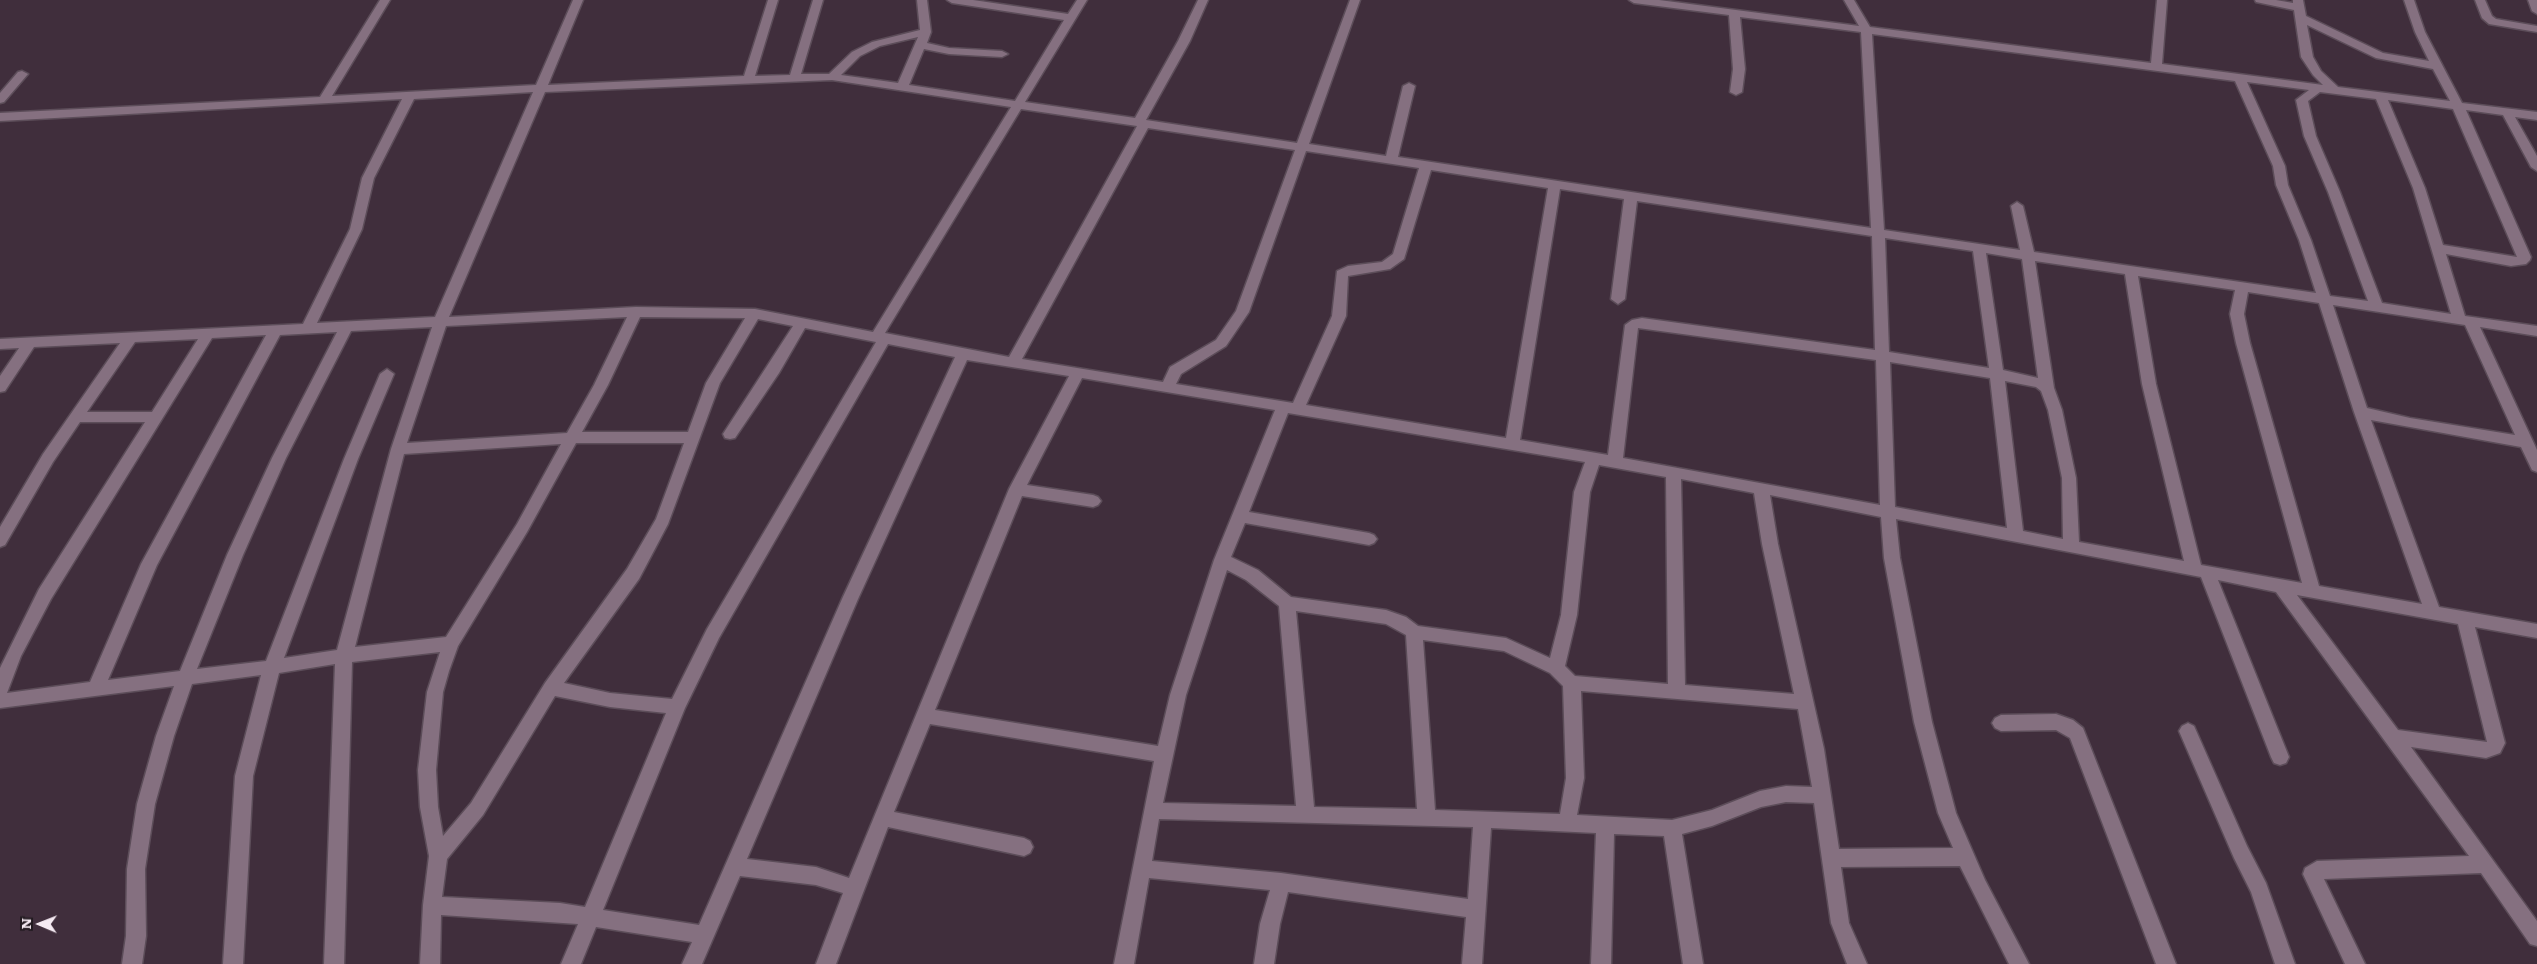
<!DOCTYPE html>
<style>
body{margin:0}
#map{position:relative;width:2537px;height:964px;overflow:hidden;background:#402e3c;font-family:Literata,serif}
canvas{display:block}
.north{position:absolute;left:15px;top:899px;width:50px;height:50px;-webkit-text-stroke:4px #221a20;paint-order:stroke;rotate:271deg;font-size:14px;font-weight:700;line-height:20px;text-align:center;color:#f5eaf2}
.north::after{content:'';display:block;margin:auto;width:18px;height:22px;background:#f5eaf2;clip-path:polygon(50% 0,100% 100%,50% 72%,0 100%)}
</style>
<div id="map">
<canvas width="2537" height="964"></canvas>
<div class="north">N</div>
</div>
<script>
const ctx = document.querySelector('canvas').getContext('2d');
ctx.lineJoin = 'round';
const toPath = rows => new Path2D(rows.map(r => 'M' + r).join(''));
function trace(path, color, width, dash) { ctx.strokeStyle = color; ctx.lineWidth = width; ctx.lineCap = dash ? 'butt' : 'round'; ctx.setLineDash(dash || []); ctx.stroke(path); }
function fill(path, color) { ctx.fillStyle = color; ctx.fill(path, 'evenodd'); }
const minor = toPath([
 [380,0,390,0,332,96,536,85,573,0,583,0,548,85,744,76,768,0,778,0,755,76,790,75,813,0,823,0,801,74,829,74,852,52,872,42,920,30,917,0,927,0,931,32,927,43,949,48,1002,51,1008,54,1002,57,949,54,924,49,909,85,1015,101,1064,20,952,3,947,0,973,0,1068,14,1077,0,1087,0,1025,102,1135,118,1178,41,1198,0,1208,0,1190,41,1146,120,1297,143,1350,0,1360,0,1309,144,1386,156,1403,86,1409,83,1415,86,1398,157,1871,228,1861,32,1740,17,1745,69,1742,92,1736,95,1730,92,1733,69,1729,15,1634,3,1629,0,1659,0,1859,26,1844,0,1854,0,1870,27,2151,63,2157,0,2167,0,2162,64,2323,85,2313,75,2301,57,2294,10,2256,2,2255,0,2276,0,2293,3,2293,0,2303,0,2306,16,2383,53,2429,61,2415,32,2404,0,2414,0,2425,32,2462,103,2537,112,2537,120,2515,117,2537,156,2537,171,2531,167,2503,115,2466,110,2531,257,2530,260,2526,264,2511,266,2446,254,2465,316,2537,326,2537,336,2480,327,2537,450,2537,472,2532,470,2521,447,2371,420,2439,607,2537,624,2537,638,2475,627,2505,743,2500,753,2486,758,2411,747,2537,921,2537,946,2530,944,2481,873,2324,879,2365,964,2345,964,2303,874,2305,868,2317,861,2469,856,2276,592,2218,580,2289,757,2286,763,2280,765,2274,763,2271,757,2201,577,1896,519,1900,558,1932,722,1956,813,1985,880,2029,964,2009,964,1960,866,1841,867,1849,923,1867,964,1847,964,1831,923,1814,803,1786,802,1761,807,1712,826,1682,834,1703,964,1683,964,1664,836,1614,834,1611,964,1591,964,1596,833,1491,828,1482,964,1462,964,1466,917,1288,892,1280,924,1274,964,1254,964,1260,924,1270,890,1149,878,1134,964,1114,964,1154,761,930,724,894,812,1024,838,1030,841,1033,847,1030,853,1024,856,888,827,836,964,816,964,843,893,816,885,740,876,702,964,682,964,692,942,596,927,581,964,561,964,578,924,441,915,440,964,420,964,423,905,429,856,420,807,418,770,427,692,440,652,352,662,344,964,324,964,335,664,279,673,253,776,243,964,223,964,235,776,261,675,192,684,174,736,155,804,145,869,146,936,142,964,122,964,126,936,127,869,137,804,156,736,174,686,0,708,0,668,39,589,145,422,80,422,53,462,5,545,0,547,0,527,43,454,120,343,34,347,5,391,0,392,0,376,19,348,0,349,0,339,303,324,350,229,362,178,402,99,0,121,0,113,320,97,380,0],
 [2307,25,2376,58,2433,69,2450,101,2338,87,2321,71,2313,57,2307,25],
 [1872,34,2235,81,2273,166,2276,185,2299,240,2316,293,2034,252,2023,206,2017,202,2011,206,2020,250,1884,230,1872,34],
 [918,37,898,83,841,75,860,56,880,46,918,37],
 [832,80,1011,107,873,332,755,309,636,307,449,317,545,92,832,80],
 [2247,82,2309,90,2296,100,2304,136,2328,192,2368,301,2330,296,2311,240,2288,185,2285,166,2247,82],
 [533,92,435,317,317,323,362,229,374,178,414,99,533,92],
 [2320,92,2376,99,2413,188,2451,314,2382,303,2340,192,2316,136,2308,101,2320,92],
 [2388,100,2453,109,2517,257,2443,245,2425,188,2388,100],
 [1021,109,1137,126,1009,357,885,333,1021,109],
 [1148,128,1295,150,1236,311,1216,340,1170,367,1163,382,1022,359,1148,128],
 [1306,151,1419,168,1393,254,1382,262,1348,266,1337,271,1332,316,1293,403,1176,384,1181,374,1226,346,1249,312,1306,151],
 [1431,170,1548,188,1506,438,1306,405,1346,316,1348,276,1390,269,1404,259,1431,170],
 [1560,189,1624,199,1611,299,1618,304,1625,299,1637,201,1872,236,1875,350,1642,318,1632,320,1625,325,1608,455,1520,440,1560,189],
 [1885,238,1973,251,1989,368,1889,352,1885,238],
 [1986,253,2022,259,2038,378,2003,370,1986,253],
 [2035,261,2125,274,2142,384,2184,561,2079,542,2076,478,2062,410,2054,388,2035,261],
 [2138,276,2235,290,2230,314,2236,343,2302,583,2201,565,2156,384,2138,276],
 [2248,292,2319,303,2354,412,2422,604,2319,586,2250,343,2244,314,2248,292],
 [2333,305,2465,325,2515,435,2410,418,2367,408,2333,305],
 [627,317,594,385,567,433,407,443,446,326,627,317],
 [640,317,745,318,706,383,688,432,582,432,608,385,640,317],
 [758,319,793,326,723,434,725,438,730,439,735,438,779,373,805,328,876,342,707,629,672,699,610,693,564,683,639,579,668,524,720,383,758,319],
 [432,327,391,449,337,650,284,658,358,459,394,374,387,369,380,374,344,459,266,661,197,669,243,555,286,458,351,331,432,327],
 [1638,328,1876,360,1880,505,1623,458,1638,328],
 [337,332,272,458,227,555,180,671,108,680,157,565,280,335,337,332],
 [266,335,141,564,90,682,7,693,21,656,51,599,212,338,266,335],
 [198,339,152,412,87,412,135,342,198,339],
 [888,344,955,357,842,599,699,925,603,910,685,708,719,638,888,344],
 [967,360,1069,376,1009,489,849,878,816,867,747,859,858,599,967,360],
 [1890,362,1990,378,2007,528,1895,507,1890,362],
 [1082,378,1275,410,1214,560,1170,695,1158,746,935,710,1022,496,1093,507,1098,505,1101,501,1098,497,1093,495,1027,485,1082,378],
 [2005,381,2036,387,2041,391,2048,410,2062,478,2063,539,2023,531,2005,381],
 [1288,413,1585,462,1574,492,1561,615,1550,658,1506,638,1418,626,1406,617,1386,610,1291,597,1258,570,1231,557,1245,523,1369,545,1374,543,1377,539,1374,535,1369,533,1249,512,1288,413],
 [576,443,684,443,656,519,627,569,545,683,471,803,443,836,438,807,436,770,443,692,449,671,458,646,527,532,576,443],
 [561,444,517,524,446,637,355,647,404,454,561,444],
 [1599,465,1666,477,1668,684,1575,676,1565,666,1577,615,1590,492,1599,465],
 [1681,479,1754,493,1762,544,1794,694,1685,685,1681,479],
 [1770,495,1881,517,1884,558,1914,722,1938,813,1953,848,1839,849,1824,749,1778,544,1770,495],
 [1227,570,1246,580,1279,606,1296,806,1163,803,1186,695,1227,570],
 [2297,595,2458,624,2487,742,2398,730,2297,595],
 [1296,611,1386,624,1406,635,1417,809,1314,807,1296,611],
 [1423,640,1504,651,1550,673,1563,686,1566,778,1560,814,1435,810,1423,640],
 [1581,691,1798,709,1812,787,1786,786,1760,791,1712,810,1672,820,1577,815,1584,778,1581,691],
 [555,696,610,707,666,713,585,907,560,903,442,897,447,859,483,815,555,696],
 [1159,819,1473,827,1468,899,1281,873,1152,861,1159,819],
 [2475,0,2485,0,2492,16,2496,19,2537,26,2537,32,2489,24,2482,18,2475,0],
 [2528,0,2537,0,2537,14,2532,11,2528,0],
 [22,71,28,74,4,102,0,103,0,93,18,72,22,71],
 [2056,714,2073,720,2083,728,2176,964,2156,964,2070,738,2056,730,2001,731,1995,728,1992,723,1995,718,2001,715,2056,714],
 [2188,723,2194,726,2247,846,2266,883,2295,964,2275,964,2251,892,2234,858,2179,731,2182,726,2188,723]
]);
trace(minor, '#5c4d59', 3);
fill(minor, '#857080');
</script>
